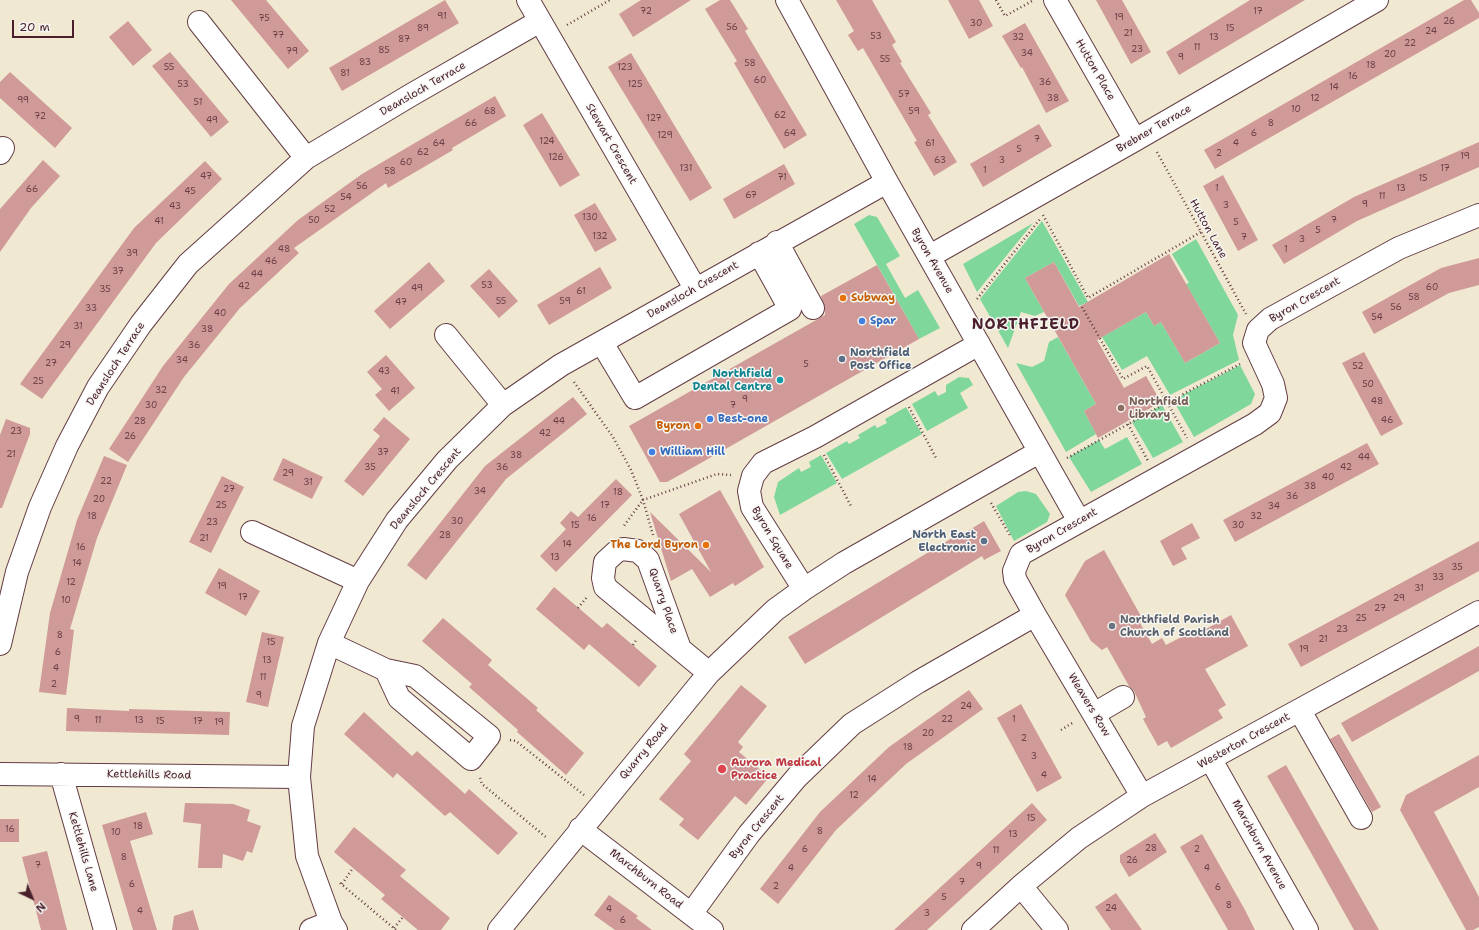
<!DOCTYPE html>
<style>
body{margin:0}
#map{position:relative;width:1479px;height:930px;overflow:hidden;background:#f0e8d1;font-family:"Shantell Sans",sans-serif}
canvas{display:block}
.north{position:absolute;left:12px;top:878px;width:40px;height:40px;-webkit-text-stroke:3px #f6f6f2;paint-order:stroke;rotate:137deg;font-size:11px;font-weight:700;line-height:16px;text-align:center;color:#4a1f2b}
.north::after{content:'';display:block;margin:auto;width:14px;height:18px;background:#4a1f2b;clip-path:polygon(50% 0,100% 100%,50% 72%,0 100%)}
.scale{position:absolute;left:12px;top:20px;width:62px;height:18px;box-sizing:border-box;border:2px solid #4a1f2b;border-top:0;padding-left:5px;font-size:12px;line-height:14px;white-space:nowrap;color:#4a1f2b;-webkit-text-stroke:3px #f6f6f2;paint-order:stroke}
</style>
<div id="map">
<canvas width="1479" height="930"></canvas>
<div class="north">N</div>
<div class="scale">20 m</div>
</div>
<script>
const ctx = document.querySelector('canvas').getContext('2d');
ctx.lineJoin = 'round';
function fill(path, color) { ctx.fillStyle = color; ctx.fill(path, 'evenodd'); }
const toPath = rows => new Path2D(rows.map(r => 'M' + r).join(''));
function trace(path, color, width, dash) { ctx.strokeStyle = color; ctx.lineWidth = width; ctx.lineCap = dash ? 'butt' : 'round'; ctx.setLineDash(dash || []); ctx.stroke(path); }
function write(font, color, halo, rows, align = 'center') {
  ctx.font = font + ' "Shantell Sans",sans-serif'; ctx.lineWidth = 3; ctx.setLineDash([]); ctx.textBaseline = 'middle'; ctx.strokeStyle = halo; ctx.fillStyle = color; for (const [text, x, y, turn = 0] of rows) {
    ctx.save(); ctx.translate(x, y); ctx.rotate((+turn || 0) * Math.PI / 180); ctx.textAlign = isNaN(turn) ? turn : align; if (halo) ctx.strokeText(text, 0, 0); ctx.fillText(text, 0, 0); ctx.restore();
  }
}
fill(toPath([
 [869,215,877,217,900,256,886,264,905,298,918,290,940,328,919,339,854,224],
 [1042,221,1088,302,1079,306,1054,262,1025,278,1044,312,1035,316,1021,312,1008,348,980,299],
 [1033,223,977,292,963,264],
 [1196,239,1238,315,1233,335,1239,360,1170,395,1147,356,1122,370,1102,337,1146,312,1154,326,1161,322,1185,363,1220,343,1186,284,1189,283,1172,254],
 [1058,337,1096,404,1084,411,1096,434,1066,452,1016,363,1032,367,1044,361,1049,342],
 [1240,365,1255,394,1251,404,1194,437,1173,400],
 [959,377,969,378,973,385,960,393,968,408,927,431,912,404,935,391,938,396,946,392,946,385],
 [1162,405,1183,442,1153,458,1132,422],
 [906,407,922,434,842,479,826,453,847,441,849,444,860,438,858,435,875,425,877,428,887,423,885,419],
 [1127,437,1142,464,1091,492,1069,457,1099,440,1105,449],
 [821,455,837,483,780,515,774,497,778,482,799,468,801,472,811,467,809,462],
 [1026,491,1036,494,1050,514,1047,522,1014,541,996,506,1018,492]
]), '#80d79b');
fill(toPath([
 [231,0,266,0,309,51,288,69],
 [445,0,459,23,342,91,329,68],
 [641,0,691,0,633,37,619,14],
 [720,0,730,0,748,29,745,31,807,135,784,149,734,63,737,61,705,9],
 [836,0,872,0,896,42,892,45,902,62,900,63,931,113,928,115,957,162,934,176,914,142,917,141,863,48,858,51,848,35,854,31],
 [948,0,979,0,993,26,969,39],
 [1096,0,1122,0,1151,52,1131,64],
 [1250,0,1305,0,1179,75,1166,52],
 [1464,0,1471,0,1479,13,1479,18,1215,169,1204,150],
 [128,21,152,50,133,66,109,37],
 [1025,23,1069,101,1046,113,1022,67,1021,68,1002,36],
 [170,52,229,122,211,137,152,66],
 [631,53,712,188,690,201,608,67],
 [10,72,72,128,55,148,0,98,0,82],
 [495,96,506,116,452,148,453,150,388,188,386,183,294,248,299,253,240,308,184,377,128,462,109,449,163,366,229,284,298,220,362,174],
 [542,113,580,175,560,187,523,125],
 [1039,124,1052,146,983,187,970,164],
 [1479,142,1479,167,1357,221,1284,264,1272,245,1354,197],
 [43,160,60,176,31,208,0,252,0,209],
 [205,161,222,179,156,243,42,399,20,384,134,228],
 [784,164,795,184,734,219,723,199],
 [1223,175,1258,240,1238,251,1203,186],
 [595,203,617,240,595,252,574,215],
 [1169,254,1220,343,1185,363,1161,322,1154,326,1146,312,1097,340,1124,388,1146,376,1161,402,1098,438,1084,411,1096,404,1025,278,1054,262,1079,307],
 [1479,258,1479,285,1449,293,1374,334,1362,312,1441,268],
 [429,262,445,281,390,329,374,311],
 [877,265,919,339,685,472,667,482,660,482,629,426,825,315,825,308,821,296],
 [600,267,612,288,549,325,537,305],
 [489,269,518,301,499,318,470,286],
 [1364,352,1403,424,1381,436,1342,363],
 [386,355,415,388,389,411,375,395,382,389,367,372],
 [573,397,587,414,506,479,426,580,407,565,485,466],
 [384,417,410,439,363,496,344,481,380,436,373,430],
 [6,419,30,428,30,434,2,508,0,508,0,435],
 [1367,443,1379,464,1235,542,1223,520],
 [104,456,127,465,97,538,70,629,74,630,66,695,39,692,50,613,77,520],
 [283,458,323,477,312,499,273,480],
 [222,476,244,487,211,553,189,542],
 [616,479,632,495,556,572,540,556,566,529,560,523,571,511,578,517],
 [720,490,764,567,735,586,733,583,710,597,692,569,671,581,650,512,711,572,679,514],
 [984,521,1001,551,984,560,982,556,805,664,788,637,952,538,953,540],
 [1192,523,1200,538,1181,548,1187,559,1173,566,1160,541],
 [1479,541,1479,571,1301,667,1288,644],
 [1104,550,1142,618,1140,623,1152,644,1162,638,1166,645,1197,629,1199,633,1231,615,1248,646,1205,669,1226,705,1218,710,1223,718,1171,748,1167,741,1158,746,1143,719,1146,717,1134,691,1129,686,1107,647,1102,650,1091,641,1065,595,1085,561],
 [219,568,260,591,246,616,205,593],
 [554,587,602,628,607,623,657,666,639,687,589,644,584,650,536,609],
 [443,618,492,660,488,665,538,708,536,710,584,753,566,775,517,732,518,730,469,687,472,684,422,641],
 [262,632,284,637,268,707,246,702],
 [1479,646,1479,671,1352,742,1341,723],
 [741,685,767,706,738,742,743,747,739,752,769,777,746,805,735,796,698,840,679,825,684,819,659,799,691,761,684,754],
 [969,690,983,709,906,764,836,830,778,904,760,889,820,812,889,747],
 [1021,704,1062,778,1037,792,997,718],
 [67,708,129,711,129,709,230,712,229,735,66,731],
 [364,712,412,756,417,751,465,794,469,789,518,833,498,855,450,812,445,816,397,773,393,778,344,734],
 [1339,734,1381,807,1372,812,1330,739],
 [1479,755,1479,787,1434,812,1479,897,1479,927,1473,930,1466,930,1400,810,1406,795],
 [1286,765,1357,891,1379,930,1354,930,1310,851,1267,776],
 [185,803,233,804,250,810,247,821,261,826,252,853,247,851,243,861,223,854,222,868,198,868,201,824,183,822],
 [1032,803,1047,820,927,930,894,930],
 [146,812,153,834,130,841,157,930,133,930,102,825],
 [0,819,19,819,19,842,0,842],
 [354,827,406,870,400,876,450,918,441,930,418,930,381,899,385,895,334,852],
 [1155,833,1167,852,1129,877,1120,862,1120,855],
 [1202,834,1245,910,1255,930,1228,930,1180,847],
 [47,851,59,898,67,930,41,930,22,857],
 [1116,893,1128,910,1142,930,1111,930,1095,907],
 [609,895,638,916,636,918,652,930,615,930,594,915],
 [193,910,199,930,172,930,174,916]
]), '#cf9a98');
const minor = toPath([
 [528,0,695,288],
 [787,0,887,182,1079,521],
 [1055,0,1135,140],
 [199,22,306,158],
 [0,153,3,148],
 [777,242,813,308],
 [930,256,1135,140,1377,0],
 [446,335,503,405],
 [602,343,635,398,790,309,759,253],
 [252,532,358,581],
 [804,589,752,507,749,491,753,476,763,463,815,437,979,344],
 [1035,615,1142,796],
 [329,643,386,670,415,676,489,736,471,759,399,698,386,670],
 [0,644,17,572,40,507,67,446,98,387,141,324,188,264,306,158,411,95,540,21],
 [679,646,648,560,638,551,623,549,617,551,605,562,603,578,605,587,709,673],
 [1300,711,1361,818],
 [1094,714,1123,697],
 [1211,760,1307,930],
 [0,774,299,777],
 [61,774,105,930],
 [580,829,712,930],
 [1021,886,1057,930],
 [691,914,749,834,797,777,852,724,918,682,1035,615,1015,579,1014,571,1021,554,1255,424,1270,413,1276,398,1273,384,1254,343,1258,330,1270,319,1399,248,1479,215],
 [311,930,331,922],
 [336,930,331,922,307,856,299,777,303,726,329,643,358,581,397,520,447,460,503,405,561,365,887,182],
 [499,930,709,673,775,610,804,589,844,563,1039,452],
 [973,930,1021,886,1079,838,1142,796,1479,612]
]);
trace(minor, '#633d44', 24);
trace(toPath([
 [996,0,1005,16,1034,0],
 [567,25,610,0],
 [1157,152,1246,314],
 [1043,215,1088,298,1201,232],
 [977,299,1040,219],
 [1082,307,1123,379,1147,366,1187,438],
 [574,382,613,437,631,470,643,500,623,527],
 [909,407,936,458],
 [1128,424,1148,461],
 [824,455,852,508],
 [1067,458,1168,402,1240,364],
 [991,503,1011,537],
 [653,535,643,500,717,474,731,475],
 [578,608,587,597],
 [633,645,637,639],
 [1061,730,1074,722],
 [510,740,516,741,584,795],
 [480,778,482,784,547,838],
 [340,883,396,930],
 [342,884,353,868],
 [394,928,403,917]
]), '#633d44', 2.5, [1, 3]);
trace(minor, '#fff', 22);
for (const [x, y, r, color] of [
 [843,298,4,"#e8710a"],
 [862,321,4,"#3f7fe0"],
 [842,359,4,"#5c6f8a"],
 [780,380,4,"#0f9aa8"],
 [1121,408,4,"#8d6e63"],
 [710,419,4,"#3f7fe0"],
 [698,426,4,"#e8710a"],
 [652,452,4,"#3f7fe0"],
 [984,541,4,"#5c6f8a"],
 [706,545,4,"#e8710a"],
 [1112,626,4,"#6b7280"],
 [722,769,5,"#e0444e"]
]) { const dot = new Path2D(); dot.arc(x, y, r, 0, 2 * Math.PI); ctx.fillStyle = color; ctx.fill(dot); trace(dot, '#f6f6f2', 1.5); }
write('9px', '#6b3e46', null, [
 ["72",646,12],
 ["17",1258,12],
 ["91",442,17],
 ["19",1119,18],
 ["75",264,19],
 ["26",1449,22],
 ["30",976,24],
 ["56",732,28],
 ["89",423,29],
 ["15",1230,29],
 ["24",1431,32],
 ["21",1128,34],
 ["77",278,36],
 ["53",876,37],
 ["32",1018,38],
 ["13",1214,38],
 ["87",404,40],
 ["22",1410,44],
 ["11",1197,48],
 ["23",1137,50],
 ["85",384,51],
 ["79",292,52],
 ["34",1027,54],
 ["20",1390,55],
 ["9",1181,58],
 ["55",885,60],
 ["83",365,63],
 ["58",750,64],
 ["18",1371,66],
 ["55",169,68],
 ["123",625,68],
 ["81",345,74],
 ["16",1353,77],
 ["60",760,81],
 ["36",1045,83],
 ["53",183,85],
 ["125",635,85],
 ["14",1334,88],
 ["57",904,95],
 ["38",1053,99],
 ["12",1315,99],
 ["99",23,101],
 ["51",198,103],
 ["10",1296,110],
 ["68",490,112],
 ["59",914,112],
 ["62",780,116],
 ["72",40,117],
 ["127",654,119],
 ["49",212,121],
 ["66",471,124],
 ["8",1271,124],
 ["64",790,134],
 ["6",1254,134],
 ["129",665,136],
 ["7",1037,140],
 ["124",547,142],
 ["64",439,144],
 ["61",930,144],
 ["4",1236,144],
 ["5",1019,150],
 ["62",423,153],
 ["2",1219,154],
 ["19",1465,157],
 ["126",556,158],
 ["63",940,161],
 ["3",1002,161],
 ["60",406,163],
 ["131",686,169],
 ["17",1445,169],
 ["1",985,171],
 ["58",390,172],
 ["47",206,177],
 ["71",782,178],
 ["15",1423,179],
 ["56",362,187],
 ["1",1217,189],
 ["13",1401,189],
 ["66",32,190],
 ["45",190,192],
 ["67",751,196],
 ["11",1382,197],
 ["54",346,198],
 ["9",1365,205],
 ["3",1226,206],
 ["43",175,207],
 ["52",330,210],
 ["130",590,218],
 ["50",314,221],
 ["7",1334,221],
 ["41",159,222],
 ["5",1236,223],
 ["5",1318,231],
 ["132",600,237],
 ["7",1244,238],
 ["3",1302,240],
 ["48",284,250],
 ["1",1286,250],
 ["39",132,254],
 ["46",271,262],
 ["37",118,272],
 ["44",257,275],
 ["53",487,286],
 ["42",244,287],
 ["60",1432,288],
 ["49",417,289],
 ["35",105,290],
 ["61",581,292],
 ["58",1414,298],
 ["55",501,302],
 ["59",565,302],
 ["47",401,303],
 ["56",1396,308],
 ["33",91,309],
 ["40",220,314],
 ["54",1377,318],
 ["31",78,327],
 ["38",207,330],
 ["29",65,346],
 ["36",194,346],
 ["34",182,361],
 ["27",51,364],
 ["5",806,365],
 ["52",1358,367],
 ["43",384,372],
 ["25",38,382],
 ["50",1368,385],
 ["32",161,391],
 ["41",395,392],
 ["9",745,400],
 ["48",1377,402],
 ["30",151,406],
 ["7",733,406],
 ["46",1387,421],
 ["28",140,422],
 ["44",559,422],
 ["23",16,432],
 ["42",545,434],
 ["26",130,437],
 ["37",383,453],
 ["21",11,455],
 ["38",516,456],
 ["44",1364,458],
 ["35",370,468],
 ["36",502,468],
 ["42",1346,468],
 ["29",288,474],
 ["40",1328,478],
 ["22",106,482],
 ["31",308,483],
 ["38",1310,487],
 ["27",229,490],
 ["34",480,492],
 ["18",618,493],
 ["36",1292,497],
 ["20",99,500],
 ["25",221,506],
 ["17",605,506],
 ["34",1274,507],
 ["18",92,517],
 ["32",1256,517],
 ["16",592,519],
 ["30",457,522],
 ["23",212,523],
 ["15",575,526],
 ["30",1238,526],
 ["28",445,536],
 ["21",204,539],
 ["14",567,545],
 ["16",81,548],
 ["13",555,558],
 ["14",77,564],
 ["35",1457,568],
 ["33",1438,578],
 ["12",71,583],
 ["19",222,587],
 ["31",1419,589],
 ["17",243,598],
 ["29",1399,599],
 ["10",66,601],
 ["27",1380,609],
 ["25",1361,619],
 ["23",1342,630],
 ["8",60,636],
 ["21",1323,640],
 ["15",271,643],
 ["19",1304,650],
 ["6",58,653],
 ["13",267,661],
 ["4",56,669],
 ["11",263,678],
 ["2",54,685],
 ["9",259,696],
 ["24",966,707],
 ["9",77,720],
 ["22",947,720],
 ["1",1014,720],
 ["11",98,721],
 ["13",139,721],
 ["15",160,722],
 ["17",198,722],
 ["19",219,723],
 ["20",928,734],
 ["2",1024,739],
 ["18",908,748],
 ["3",1034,757],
 ["4",1044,776],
 ["14",872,780],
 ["12",854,796],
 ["15",1031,819],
 ["18",138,827],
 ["16",10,830],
 ["8",820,832],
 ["10",116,833],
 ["13",1013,835],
 ["28",1151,849],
 ["6",805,850],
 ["2",1197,850],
 ["11",996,851],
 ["8",124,858],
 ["26",1132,861],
 ["7",38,866],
 ["9",979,867],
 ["4",791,869],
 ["4",1207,869],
 ["7",962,883],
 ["6",132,885],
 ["2",776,887],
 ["6",1218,888],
 ["5",944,898],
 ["8",1229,906],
 ["24",1111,909],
 ["4",609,910],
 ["4",140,912],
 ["3",927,914],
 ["6",623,921]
]);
write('11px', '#4a1f2b', '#f6f6f2', [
 ["Hutton Place",1095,70,60],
 ["Deansloch Terrace",423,89,-30],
 ["Brebner Terrace",1154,129,-30],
 ["Stewart Crescent",611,144,60],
 ["Hutton Lane",1208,229,61],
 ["Byron Avenue",932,261,60],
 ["Deansloch Crescent",693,290,-30],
 ["Byron Crescent",1305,300,-30],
 ["Deansloch Terrace",116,364,-57],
 ["Deansloch Crescent",426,489,-50],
 ["Byron Crescent",1062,531,-30],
 ["Byron Square",772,538,59],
 ["Quarry Place",663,601,71],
 ["Weavers Row",1089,705,59],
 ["Westerton Crescent",1244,741,-29],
 ["Quarry Road",644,752,-50],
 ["Kettlehills Road",149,775,1],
 ["Byron Crescent",757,827,-51],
 ["Marchburn Avenue",1259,845,61],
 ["Kettlehills Lane",83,852,74],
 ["Marchburn Road",646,879,38]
]);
write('bold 11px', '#c56008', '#f6f6f2', [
 ["Subway",851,298,"left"],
 ["Byron",690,426],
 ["The Lord Byron",698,545]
], 'right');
write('bold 11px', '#366cbe', '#f6f6f2', [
 ["Spar",870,321],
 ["Best-one",718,419],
 ["William Hill",660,452]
], 'left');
write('bold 11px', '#4e5e75', '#f6f6f2', [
 ["Northfield",850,353],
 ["Post Office",850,366],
 ["North East",976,535,"right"],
 ["Electronic",976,548,"right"]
], 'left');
write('bold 11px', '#0d838f', '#f6f6f2', [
 ["Northfield",772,374],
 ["Dental Centre",772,387]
], 'right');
write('bold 11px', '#785e54', '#f6f6f2', [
 ["Northfield",1129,402],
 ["Library",1129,415]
], 'left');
write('bold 11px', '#5b616d', '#f6f6f2', [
 ["Northfield Parish",1120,620],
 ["Church of Scotland",1120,633]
], 'left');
write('bold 11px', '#be3a42', '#f6f6f2', [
 ["Aurora Medical",731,763],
 ["Practice",731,776]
], 'left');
ctx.letterSpacing = '1px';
write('bold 15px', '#4a1f2b', '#f6f6f2', [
 ["NORTHFIELD",1026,325]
]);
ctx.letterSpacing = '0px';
</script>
